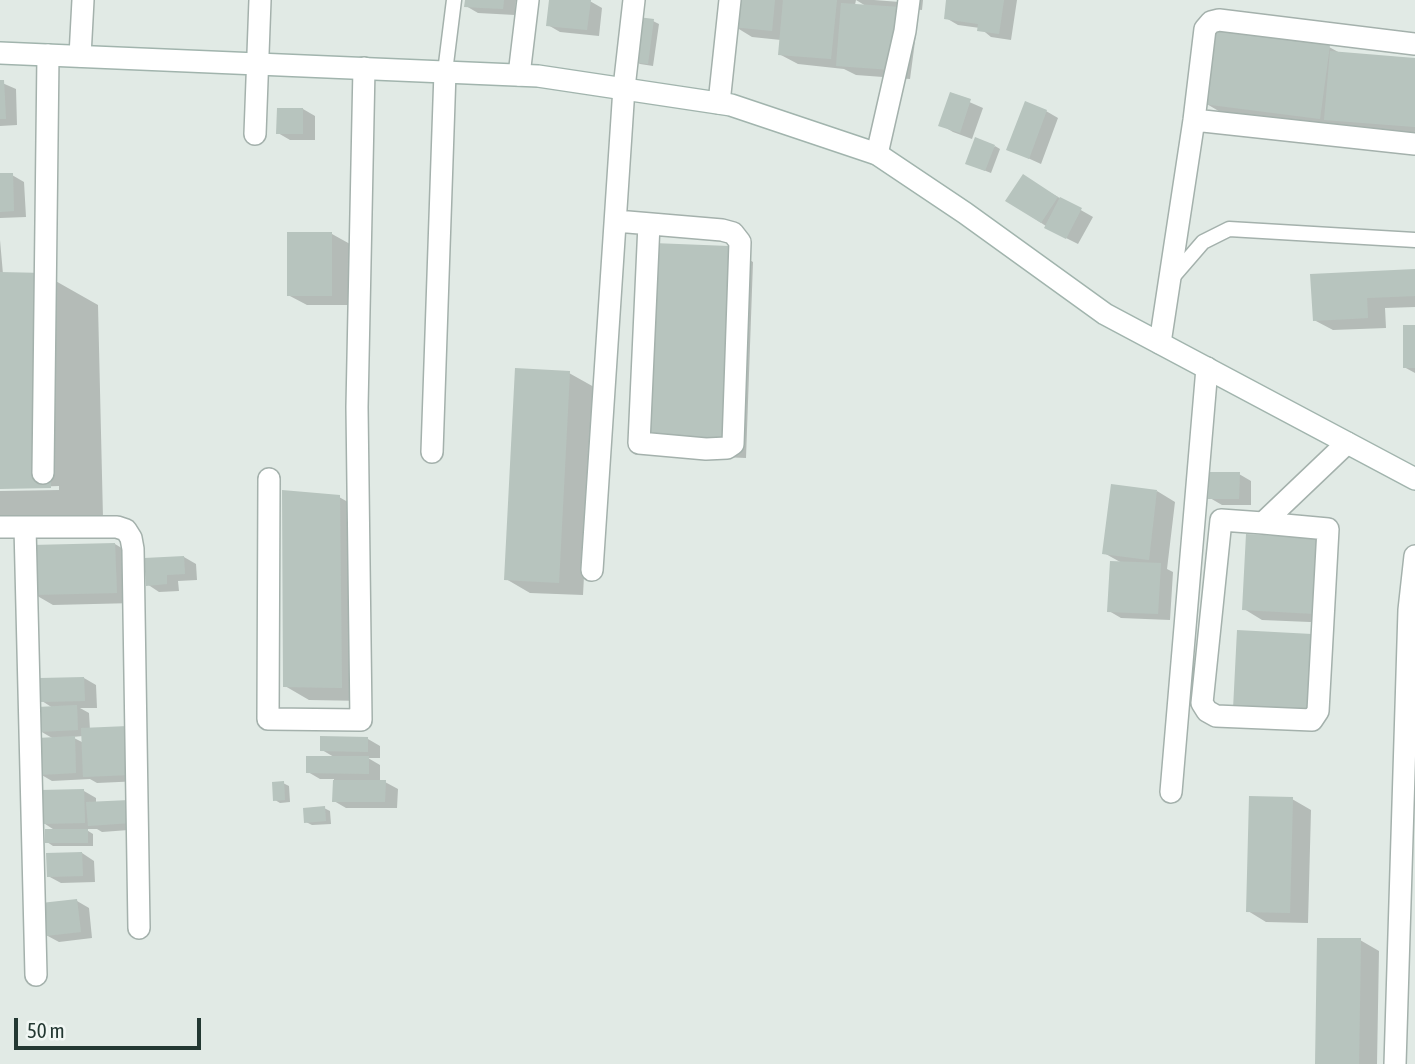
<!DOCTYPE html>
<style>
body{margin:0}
#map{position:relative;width:1415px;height:1064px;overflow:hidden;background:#e1eae5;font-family:"Asap Condensed",sans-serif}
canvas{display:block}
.scale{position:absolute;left:14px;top:1018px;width:187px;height:32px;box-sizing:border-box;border:4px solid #233832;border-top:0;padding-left:9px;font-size:21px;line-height:24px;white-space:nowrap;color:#233832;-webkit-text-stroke:5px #f1f7f4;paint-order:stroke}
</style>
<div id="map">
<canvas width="1415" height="1064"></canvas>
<div class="scale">50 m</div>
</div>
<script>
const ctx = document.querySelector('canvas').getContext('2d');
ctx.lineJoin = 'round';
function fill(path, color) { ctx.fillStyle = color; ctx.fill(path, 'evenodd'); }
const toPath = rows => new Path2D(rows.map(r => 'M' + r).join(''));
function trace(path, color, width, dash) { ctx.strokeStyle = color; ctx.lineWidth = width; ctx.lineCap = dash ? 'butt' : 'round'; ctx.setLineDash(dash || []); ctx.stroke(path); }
fill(toPath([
 [466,0,516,0,515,15,478,13,466,6],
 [550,0,588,0,602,8,599,36,560,32,548,25],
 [737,0,874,0,913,3,913,0,923,0,922,10,899,8,918,19,910,79,856,75,844,69,798,64,779,54,781,40,752,37,734,26],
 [856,0,866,6,855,5],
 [948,0,1017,0,1011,40,991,37,980,28,958,25,946,18],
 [653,21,659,24,653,66,640,64,634,61],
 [1329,47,1342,54,1415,60,1415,138,1229,117,1205,103],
 [0,82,16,89,17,125,0,126],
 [951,94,983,108,972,139,953,132,941,125],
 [303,109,315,116,315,140,290,140,278,133],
 [1046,111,1058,118,1041,164,1008,149],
 [995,146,1000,149,991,173,973,166],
 [0,175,12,175,24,182,26,217,0,218],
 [1023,177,1093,217,1078,244,1058,234,1008,201],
 [332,234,350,244,350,305,307,305,288,295],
 [0,240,3,274,45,275,98,305,103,518,0,521,0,491,59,490,59,486,0,488],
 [729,248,753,262,746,458,672,455],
 [1415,270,1415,307,1385,308,1386,328,1333,330,1314,320],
 [1415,327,1415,373,1404,367],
 [569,373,594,387,583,595,530,593,506,579],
 [1239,474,1251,481,1251,505,1222,505,1210,498],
 [1157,491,1175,502,1167,569,1173,572,1170,620,1121,618,1109,611,1122,563,1104,553],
 [339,497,364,511,366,701,309,700,285,686],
 [1319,539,1338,550,1334,623,1262,620,1244,609],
 [115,544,133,555,135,603,53,605,34,594],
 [184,557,196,564,197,580,178,581,179,591,159,592,147,584],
 [84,678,96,685,97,708,80,708,89,713,90,730,141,781,97,783,90,779,52,781,40,774,54,739,40,731,53,708,42,701],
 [83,736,84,743,72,737],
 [368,739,380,746,380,758,368,758,380,765,380,782,385,782,398,789,397,808,346,808,334,801,334,779,320,779,308,772,334,757,322,750],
 [283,783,289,786,290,802,280,803,275,800],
 [84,791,96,798,96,804,142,829,102,832,97,829,85,829,93,834,93,846,53,846,47,842,56,831,42,822],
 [1292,799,1311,810,1308,923,1266,922,1248,911],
 [324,808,330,811,331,824,312,825,306,822],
 [82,853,94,861,95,882,61,883,48,876],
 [77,901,89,908,92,938,59,942,46,935],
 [1360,940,1379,951,1377,1064,1317,1064]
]), '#0003');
fill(toPath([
 [465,0,504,0,503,9,464,7],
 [549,0,591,0,587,30,546,26],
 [735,0,775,0,772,31,732,27],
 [783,0,837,0,831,59,778,55],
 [946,0,1004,0,999,34,977,31,978,24,944,19],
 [841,3,900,7,892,70,836,66],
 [638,17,654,19,648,64,632,62],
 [1213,30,1330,45,1320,119,1203,104],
 [1330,51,1415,58,1415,127,1324,120],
 [0,80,4,80,6,119,0,119],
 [950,92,971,99,960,133,938,126],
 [1025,101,1047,110,1029,159,1006,150],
 [277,108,303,108,303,134,276,134],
 [975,137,995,145,985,171,965,164],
 [0,173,13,173,14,211,0,212],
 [1023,174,1058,197,1041,223,1005,201],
 [1060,197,1082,208,1066,239,1044,228],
 [287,232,332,232,332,296,287,296],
 [653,243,729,246,722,445,646,442],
 [1415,269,1415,296,1367,298,1368,318,1313,321,1310,274],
 [0,272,45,273,51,488,0,489],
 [1403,325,1415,325,1415,368,1403,368],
 [515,368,570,371,559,583,504,580],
 [1209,472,1240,472,1239,499,1208,499],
 [1111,484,1157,490,1149,560,1102,554],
 [282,490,340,495,342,688,283,687],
 [1246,534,1320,538,1316,614,1242,610],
 [115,543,117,593,32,595,31,545],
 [184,556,185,574,167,575,167,584,146,586,144,558],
 [1110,561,1161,563,1158,614,1107,612],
 [1237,630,1312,634,1309,713,1233,709],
 [84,677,85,701,40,702,40,678],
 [77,705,78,730,38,732,37,707],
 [128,726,130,775,83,777,81,728],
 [75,736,76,773,39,775,37,738],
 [320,736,368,737,368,752,320,751],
 [306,756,369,756,369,774,306,773],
 [333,780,386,780,385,802,332,802],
 [284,781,285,800,273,801,272,782],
 [84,789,85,823,40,824,40,790],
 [1249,796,1293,797,1290,913,1246,912],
 [129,800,131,823,88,826,86,802],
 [325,806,326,821,304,823,303,808],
 [45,829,88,829,88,843,45,843],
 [82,852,83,876,47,877,46,853],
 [77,899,81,932,45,936,41,903],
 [1317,938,1361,938,1359,1064,1315,1064]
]), '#b7c4be');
const lane = toPath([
 [445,72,454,0],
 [1171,279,1203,242,1229,229,1415,240]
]);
const street = toPath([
 [80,56,83,0],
 [519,75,528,0],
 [719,103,730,0],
 [1194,120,1415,144],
 [255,134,260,0],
 [877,154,905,31,909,0],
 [616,221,722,230,733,233,740,242,733,444,727,448,706,449,639,443,649,224],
 [1160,343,1194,120,1205,29,1211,22,1219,20,1415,44],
 [432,452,445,72],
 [43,473,48,55],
 [269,479,268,719,361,720,357,407,364,68],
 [1263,523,1221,520,1202,703,1207,711,1216,716,1312,720,1318,711,1328,529,1263,523,1347,443],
 [0,527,117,527,126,530,131,538,133,549,139,928],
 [25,527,36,975],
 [592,570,624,88,634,0],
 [1171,792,1207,368],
 [1395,1064,1409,610,1415,556]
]);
const secondary = toPath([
 [0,53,538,76,731,105,877,154,965,213,1105,314,1415,479]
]);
trace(lane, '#a4b1ac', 17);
trace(street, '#a4b1ac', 24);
trace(secondary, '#a1b4ad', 24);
trace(lane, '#fff', 14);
trace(street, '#fff', 21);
trace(secondary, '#fff', 21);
</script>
